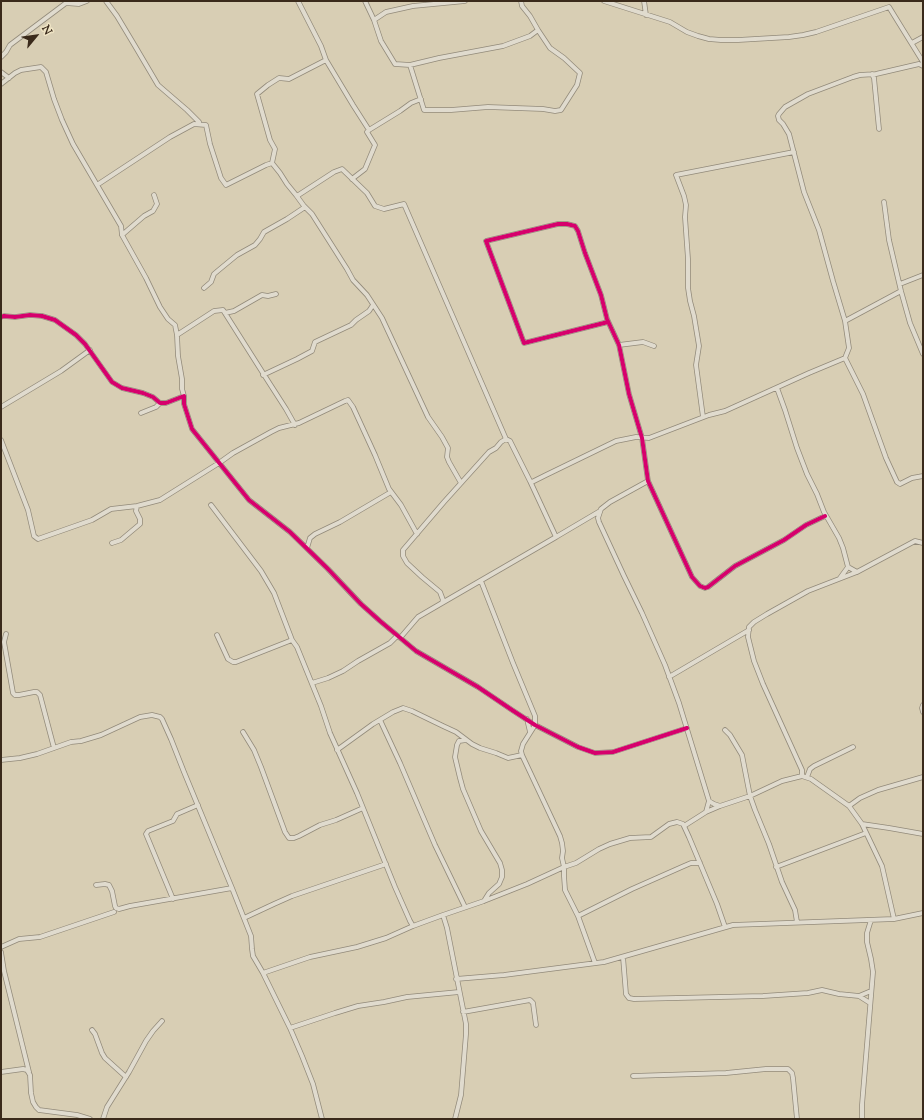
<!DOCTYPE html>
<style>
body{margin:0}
#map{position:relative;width:924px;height:1120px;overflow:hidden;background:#d8ceb4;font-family:"Sorts Mill Goudy",serif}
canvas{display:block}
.frame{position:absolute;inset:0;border:2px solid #3a2a1b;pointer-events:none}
.north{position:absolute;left:16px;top:16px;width:40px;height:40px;-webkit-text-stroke:3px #efe4c4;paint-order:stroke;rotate:61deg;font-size:11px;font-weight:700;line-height:16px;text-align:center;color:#3a2a1b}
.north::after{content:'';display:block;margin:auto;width:14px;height:18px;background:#3a2a1b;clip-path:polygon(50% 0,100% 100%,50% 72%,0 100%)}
</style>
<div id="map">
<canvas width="924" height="1120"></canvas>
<div class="frame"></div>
<div class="north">N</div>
</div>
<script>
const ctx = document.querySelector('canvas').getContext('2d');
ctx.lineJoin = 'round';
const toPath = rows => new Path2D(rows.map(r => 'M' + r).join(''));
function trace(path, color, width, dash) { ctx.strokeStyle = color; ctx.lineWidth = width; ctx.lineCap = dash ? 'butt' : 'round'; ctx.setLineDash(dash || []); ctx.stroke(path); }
const street = toPath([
 [106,1,117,16,135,46,158,85,187,110,199,122,198,124],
 [298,1,321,46,326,60,353,105,369,130,400,111,411,103,421,99],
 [365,1,374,20,386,12,413,6,465,1],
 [604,1,670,22,687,32,698,36,709,39,721,40,738,40,789,37,803,35,816,32,889,7,897,20,923,62],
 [644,1,646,15],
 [374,20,381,41,395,64,410,65,439,58,503,46,530,36,538,30,530,16,522,6,521,1],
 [912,43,923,37],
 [1,57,6,52,10,45,66,3,79,4,87,1],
 [326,60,289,79,279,78,268,85,257,94,270,140,275,149,272,163,280,173,287,184,296,195,304,206,312,214,347,269,353,280,367,295,382,318,428,417,442,437,448,448,447,457,449,462,461,483],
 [410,65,424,110,451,110,488,107,543,109,555,111,561,110,577,85,580,73,564,58,550,48,538,30],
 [923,66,919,64,876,74,860,75,853,77,808,94,785,107,779,114,778,116,779,120,783,124,789,134,804,192,819,230,833,281,845,321,849,348,845,358,863,394,886,458,897,482,900,484,912,478,923,476],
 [1,72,9,78],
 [872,74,874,78,879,129],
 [1,84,15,73,21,70,41,67,46,72,54,99,62,120,73,144,121,226,122,235,146,278,160,307,168,319,175,325,177,335,178,356,182,379,182,389,184,396],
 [352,179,365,169,375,145,367,132,369,130],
 [97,185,170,137,194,124,206,125,210,144,221,178,226,185,266,165,272,163],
 [297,196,334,172,342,169,367,193,375,206,384,209,404,204,506,439],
 [884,202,889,240,901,291,910,323,923,354],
 [122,235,144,216,153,211,157,204,154,195],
 [900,284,923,275],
 [204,288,211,282,214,274,220,269,237,255,255,245,260,239,264,232,287,219,305,207],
 [225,313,234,311,262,295,268,296,276,294],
 [1,317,4,316,15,317,30,315,42,316,55,320,76,335,85,344,112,382,122,388,143,393,153,397,160,403,166,403,184,396,184,404,192,429,249,500,290,532,328,569,361,604,380,621,416,651,478,687,512,710,535,725,578,747,595,753,613,752,687,728],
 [845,321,901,291],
 [608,322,524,343,486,241,558,224,567,224,575,226,578,231,585,253,601,295,607,319,619,345,629,394,642,438,648,481,692,577,700,586,705,588,708,587,735,566,784,540,806,525,825,516],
 [177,335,214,311,223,310,268,381,286,409,295,425],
 [619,345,643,342,654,346],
 [263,375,297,359,312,351,315,342,351,325,356,320,369,311,373,305],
 [777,388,785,410,797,448,807,474,817,494,824,512,839,538,843,548,848,567,857,572],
 [1,407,61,371,90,350],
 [141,413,156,407,160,403],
 [703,417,696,365,699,346,694,316,690,301,688,288,688,259,685,217,686,205,684,196,676,175,794,152],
 [1,440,28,510,34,536,38,539,92,520,111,509,137,506,160,500,219,463,233,453,271,432,279,428,299,423,345,401,348,400,353,407,375,455,389,489,401,505,417,534],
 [648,481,610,502,601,509,598,518,599,522,624,576,642,613,665,665,679,703,709,801,714,804,720,806,750,796,782,781,802,776,811,779,849,806,862,824,882,866,894,919],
 [211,505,261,571,274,593,292,640,297,647,321,706,330,733,357,793,395,887,410,921,413,926,443,915,447,928,466,1024,466,1034,461,1095,455,1119],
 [556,537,600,511],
 [112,543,121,540,140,524,140,519,136,511,137,506],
 [307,548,310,538,315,534,340,522,391,492],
 [840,578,848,567],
 [442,603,556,537,530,481],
 [6,634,4,642,13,693,15,695,19,695,34,692,37,692,40,695,54,748],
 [217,635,228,659,233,662,236,662,292,640],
 [400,638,418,617,442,603,443,600,440,592,422,577,407,563,403,556,403,550,444,502,489,452,496,448,501,442,506,439,510,441,530,481,532,482,546,475,616,441,636,437,649,438,709,415,725,411,809,373,845,358],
 [669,677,749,630],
 [312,683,328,678,343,671,358,661,390,643,397,636],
 [923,705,922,708,923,712],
 [527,719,530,732],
 [380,720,400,763,435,845,465,907],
 [725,730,730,735,742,755,750,796,755,810,769,844,782,882,795,910,797,922],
 [243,732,254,750,261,767,285,832,289,838,294,838,299,836,320,825,336,820,363,808],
 [466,740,459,741,457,745,455,757,460,778,463,789,481,831,500,863,502,870,502,877,499,884,489,893,484,901],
 [337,750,373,724,393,712,403,708,412,711,443,726,456,732,472,744,480,748,496,753,508,758,522,755],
 [1,760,20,758,37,754,71,742,81,741,101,735,140,717,152,715,160,717,162,719,171,739,184,772,232,888,251,936,252,949,253,956,263,973,290,1028,302,1056,313,1084,322,1119],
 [802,776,802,770,763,684,754,661,748,637,749,627,754,622,767,614,808,591,857,572,915,541,923,543],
 [807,777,810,769,814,766,853,747],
 [849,806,860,798,878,790,923,777],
 [706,812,709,801],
 [862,824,889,828,923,834],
 [684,826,706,812,720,806],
 [776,867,866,833],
 [96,885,105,884,109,885,112,891,115,906,116,908,119,909,130,906,232,888],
 [173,899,146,834,148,831,173,821,177,814,198,805],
 [443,915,484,901,527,884,564,867,562,858,563,851,562,843,560,836,522,755,521,751,523,744,535,725,535,716,513,663,481,581],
 [578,916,565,890,564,876,564,867,576,863,599,849,610,844,630,838,651,837,669,824,677,822,683,824,689,837,717,904,725,927],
 [244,918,274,904,292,896,386,864],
 [1,947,19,939,40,937,114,912],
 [1,952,4,971,29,1072],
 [623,957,626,994,629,998,634,999,763,996,808,993,822,990,839,994,859,996,870,1003],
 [595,963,578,916,632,889,684,866,691,863,700,863],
 [263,973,310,957,357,947,386,938,413,926],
 [456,979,504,975,604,962,733,925,894,919,923,913],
 [859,996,871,991],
 [463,1012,530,1000,533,1003,536,1025],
 [290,1028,335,1013,358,1006,384,1002,407,997,459,992],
 [92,1030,95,1034,102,1053,105,1058,126,1077],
 [1,1072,23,1069,27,1070,30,1075,31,1093,33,1102,36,1107,39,1110,77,1115,90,1119],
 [633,1076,726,1073,766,1069,788,1069,792,1073,793,1078,797,1119],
 [103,1119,107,1107,129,1072,146,1041,153,1031,162,1021],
 [862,1119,862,1105,873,972,871,959,867,942,867,933,871,920]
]);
trace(street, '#928a7a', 5.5);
trace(street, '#e0dbce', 4);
trace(toPath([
 [1,317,4,316,15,317,30,315,42,316,55,320,76,335,85,344,112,382,122,388,143,393,153,397,160,403,166,403,184,396,184,404,192,429,249,500,290,532,328,569,361,604,380,621,416,651,478,687,512,710,535,725,578,747,595,753,613,752,687,728],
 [608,322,524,343,486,241,558,224,567,224,575,226,578,231,585,253,601,295,607,319,619,345,629,394,642,438,648,481,692,577,700,586,705,588,708,587,735,566,784,540,806,525,825,516]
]), '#d6006c', 4);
</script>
